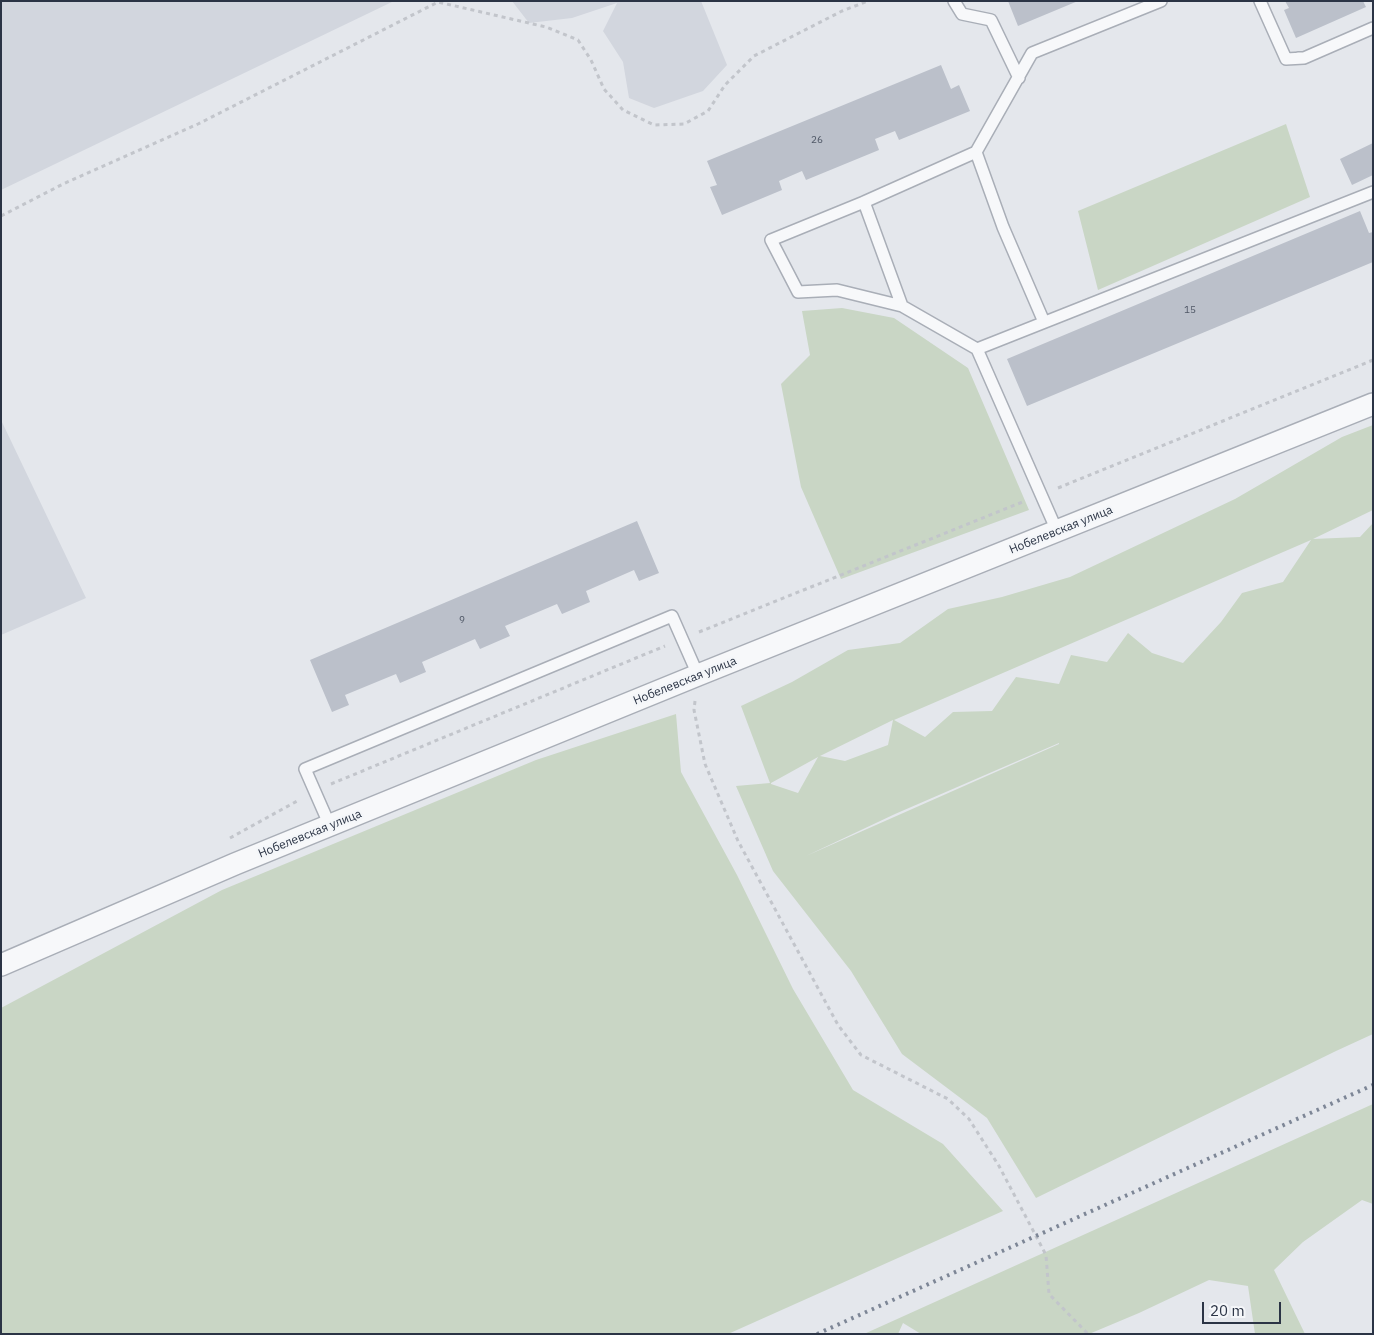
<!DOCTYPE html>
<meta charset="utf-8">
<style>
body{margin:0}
#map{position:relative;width:1374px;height:1335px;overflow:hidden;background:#e4e7ec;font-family:"IBM Plex Sans",sans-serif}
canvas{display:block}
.frame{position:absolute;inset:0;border:2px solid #2b3445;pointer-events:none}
.scale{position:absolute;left:1202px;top:1302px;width:79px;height:22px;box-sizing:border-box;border:2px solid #2b3445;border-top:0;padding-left:6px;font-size:15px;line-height:18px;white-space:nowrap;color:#2b3445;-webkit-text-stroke:4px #f4f6f9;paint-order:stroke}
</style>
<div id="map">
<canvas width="1374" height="1335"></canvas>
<div class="frame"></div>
<div class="scale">20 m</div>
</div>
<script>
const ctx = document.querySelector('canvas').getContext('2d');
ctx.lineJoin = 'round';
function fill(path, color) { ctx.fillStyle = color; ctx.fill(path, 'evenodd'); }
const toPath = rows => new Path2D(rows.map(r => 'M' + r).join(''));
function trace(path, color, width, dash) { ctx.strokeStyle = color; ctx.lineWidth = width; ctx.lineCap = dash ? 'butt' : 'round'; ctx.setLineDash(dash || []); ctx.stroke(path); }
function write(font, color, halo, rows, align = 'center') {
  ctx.font = font + ' "IBM Plex Sans",sans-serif'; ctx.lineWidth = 4.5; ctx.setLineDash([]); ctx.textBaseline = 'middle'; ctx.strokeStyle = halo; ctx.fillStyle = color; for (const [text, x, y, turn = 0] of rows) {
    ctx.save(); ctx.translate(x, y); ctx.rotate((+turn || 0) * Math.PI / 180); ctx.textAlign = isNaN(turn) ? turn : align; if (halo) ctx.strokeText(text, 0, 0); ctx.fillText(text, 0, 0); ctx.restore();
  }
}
fill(toPath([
 [1,1,394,1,1,190],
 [512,1,701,1,727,65,703,91,654,108,629,98,623,62,603,31,617,3,572,18,529,23],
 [1,420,86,598,1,635]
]), '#d2d6de');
fill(toPath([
 [1286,124,1310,197,1098,290,1078,211],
 [842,308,894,318,968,368,1029,510,841,579,801,487,781,384,810,355,802,311],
 [1373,425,1373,510,1313,539,1360,537,1373,523,1373,1034,1336,1051,1036,1198,987,1118,902,1054,851,971,773,871,736,786,770,783,741,706,792,682,848,650,900,643,948,609,1002,597,1070,577,1235,499,1342,437],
 [1311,540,1283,582,1242,593,1221,622,1183,663,1152,653,1128,633,1107,662,1071,655,1059,684,1016,677,992,711,953,712,925,737,894,720],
 [893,720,888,745,845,761,820,756],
 [1059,743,1059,744,806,856,895,814],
 [818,757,798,793,771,784,771,783],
 [676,714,681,772,737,875,793,989,853,1090,943,1144,1003,1211,728,1334,1,1334,1,1008,222,890,536,760],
 [1373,1104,1373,1204,1362,1200,1303,1242,1274,1270,1305,1334,1255,1334,1248,1286,1209,1280,1139,1313,1089,1334,921,1334,903,1323,898,1334,864,1334]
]), '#c9d6c5');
fill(toPath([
 [1008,1,1078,1,1018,26],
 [1285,1,1363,1,1366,7,1296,38,1284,10,1289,8],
 [941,65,951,89,959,85,970,111,899,140,895,131,875,139,879,150,806,180,802,171,779,181,782,190,722,215,710,187,717,185,707,161],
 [1373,143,1373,175,1352,185,1340,159],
 [1360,211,1369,233,1373,232,1373,262,1027,406,1007,359],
 [637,521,659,573,639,581,634,570,586,591,590,602,562,614,557,604,505,626,510,636,480,649,475,639,422,662,426,672,400,683,396,674,345,695,349,705,332,712,310,660]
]), '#bbc0ca');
const lane = toPath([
 [954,1,962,14,991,20,1019,78],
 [1260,1,1286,59,1304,58],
 [1298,58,1304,58,1373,28],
 [976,152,1003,227,1044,322],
 [864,202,902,306],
 [977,349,1373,192],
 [1057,531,977,349,902,306,837,290,798,292,771,240,864,202,976,152,1032,53,1161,1],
 [330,826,305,769,672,616,698,675]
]);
const street = toPath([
 [1,965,235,864,698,675,1373,404]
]);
trace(lane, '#a9aeb7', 14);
trace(street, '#a9aeb7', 24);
trace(toPath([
 [1,216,63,184,198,124,438,2,546,27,578,40,591,60,604,89,623,110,654,125,684,124,708,111,725,85,754,56,842,11,868,1],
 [1058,488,1373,360],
 [699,632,1025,501],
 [695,701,694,710,705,764,738,841,838,1025,861,1055,948,1099,969,1119,999,1166,1046,1255,1049,1294,1088,1334],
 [331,784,665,646],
 [230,838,299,800]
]), '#c2c5cb', 3, [4, 4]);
trace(lane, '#f7f8fa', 11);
trace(street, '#f7f8fa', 21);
trace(toPath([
 [817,1334,1373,1085]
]), '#7d8696', 4, [2.5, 5]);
write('10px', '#4f5766', null, [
 ["26",817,140],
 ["15",1190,310],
 ["9",462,620]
]);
write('12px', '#2b3445', '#f4f6f9', [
 ["Нобелевская улица",1061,530,-22],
 ["Нобелевская улица",685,681,-22],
 ["Нобелевская улица",310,834,-22]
]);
</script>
